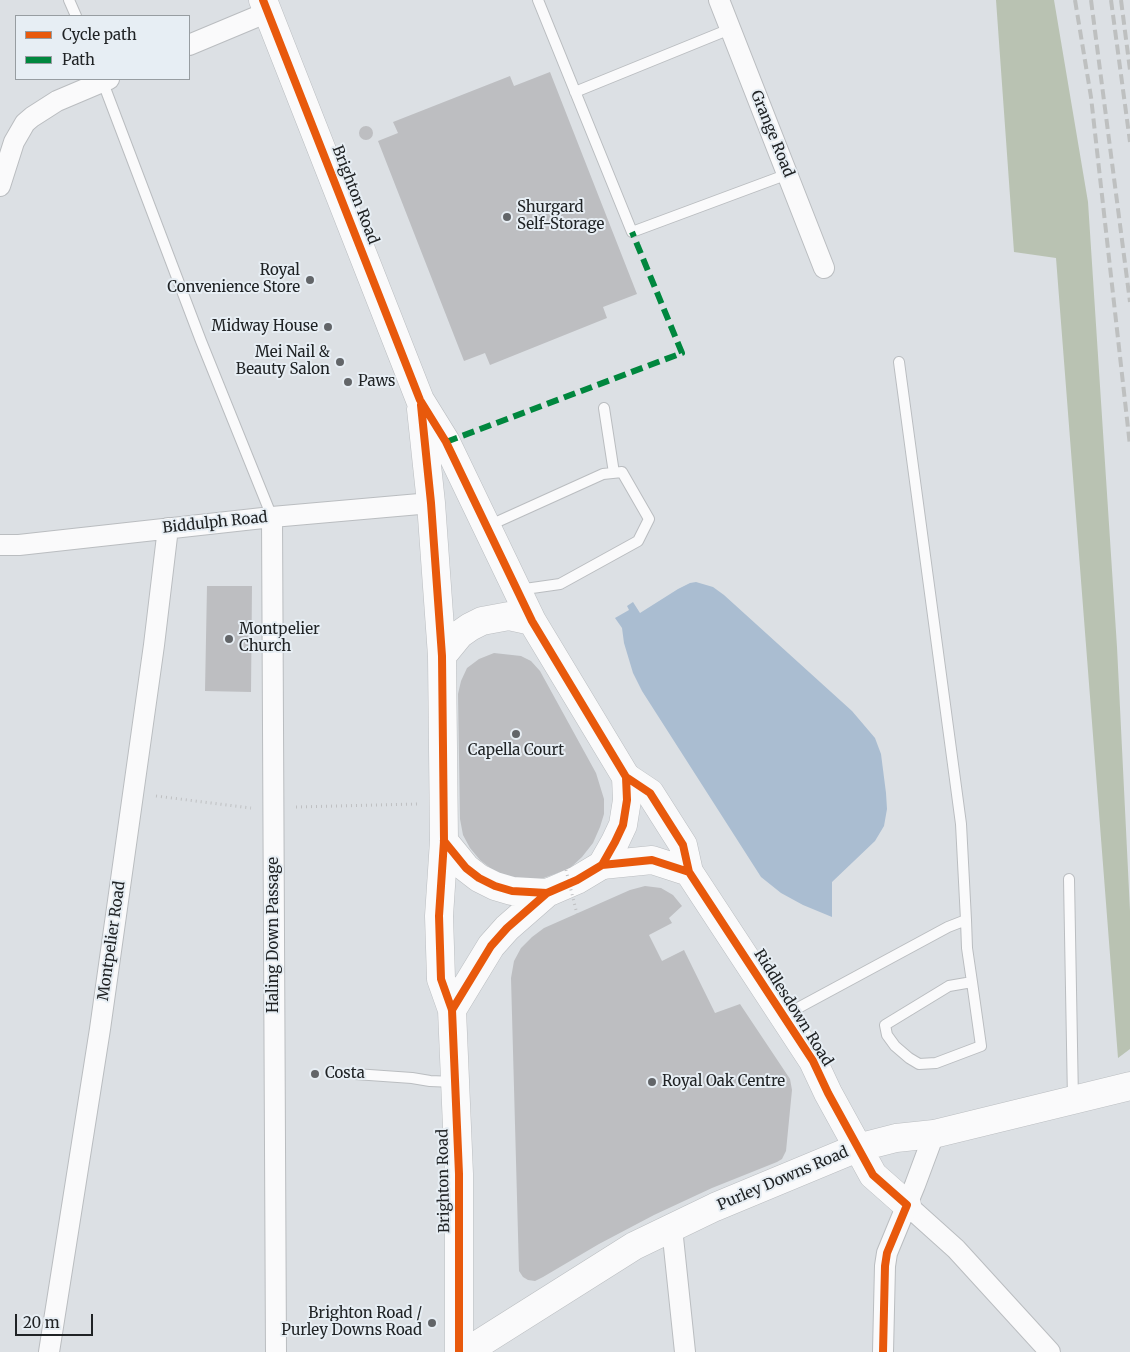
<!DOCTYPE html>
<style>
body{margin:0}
#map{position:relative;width:1130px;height:1352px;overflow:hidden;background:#dce0e4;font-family:Merriweather,serif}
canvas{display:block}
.legend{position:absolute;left:15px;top:15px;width:175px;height:65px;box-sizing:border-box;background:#e7eef4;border:1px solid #979da1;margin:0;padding:6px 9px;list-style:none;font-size:15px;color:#202325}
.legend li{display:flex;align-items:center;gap:10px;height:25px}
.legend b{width:25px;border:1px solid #979da1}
.scale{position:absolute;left:15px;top:1314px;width:78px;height:22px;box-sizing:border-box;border:2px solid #202325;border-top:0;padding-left:6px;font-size:15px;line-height:18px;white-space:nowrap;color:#202325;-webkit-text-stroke:4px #e7eef4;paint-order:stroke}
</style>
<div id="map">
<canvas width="1130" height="1352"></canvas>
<ul class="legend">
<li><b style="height:6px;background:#e8590c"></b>Cycle path</li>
<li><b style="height:6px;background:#00873e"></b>Path</li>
</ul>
<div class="scale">20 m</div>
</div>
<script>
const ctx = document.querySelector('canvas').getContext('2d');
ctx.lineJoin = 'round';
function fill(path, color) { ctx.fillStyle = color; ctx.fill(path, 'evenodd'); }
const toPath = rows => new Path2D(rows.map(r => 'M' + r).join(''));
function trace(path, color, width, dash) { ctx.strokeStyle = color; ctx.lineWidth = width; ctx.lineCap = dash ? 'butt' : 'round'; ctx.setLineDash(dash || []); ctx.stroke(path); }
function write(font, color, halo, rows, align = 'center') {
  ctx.font = font + ' Merriweather,serif'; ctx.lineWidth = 4; ctx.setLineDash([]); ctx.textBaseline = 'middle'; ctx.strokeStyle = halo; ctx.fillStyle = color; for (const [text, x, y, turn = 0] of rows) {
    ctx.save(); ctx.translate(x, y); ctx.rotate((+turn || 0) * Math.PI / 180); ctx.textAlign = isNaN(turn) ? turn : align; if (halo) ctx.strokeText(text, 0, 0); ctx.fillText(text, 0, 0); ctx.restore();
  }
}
fill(toPath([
 [996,0,1054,0,1088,202,1117,647,1130,911,1130,1049,1118,1058,1056,258,1014,252]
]), '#b9c2b2');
fill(toPath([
 [696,582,713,587,724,595,852,711,875,738,881,754,886,793,887,809,884,826,875,841,832,882,832,917,803,905,781,893,761,877,642,691,633,673,624,643,622,628,615,618,629,610,627,606,633,602,640,613,678,589,690,583]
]), '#aabdd1');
fill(toPath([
 [550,72,637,294,603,307,607,318,490,365,485,353,464,361,378,141,398,133,393,122,510,76,514,86],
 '359 133a7 7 0 1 1 14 0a7 7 0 1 1-14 0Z',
 [207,586,252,586,251,692,205,691],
 [494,653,521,656,531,661,540,671,596,773,604,799,604,814,600,827,593,843,582,857,569,869,538,880,507,876,493,870,480,860,470,848,463,835,460,819,458,694,461,681,467,668,479,659],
 [645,886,661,888,673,895,682,906,669,918,672,923,649,935,662,961,684,950,715,1013,740,1004,790,1079,792,1090,786,1151,782,1159,777,1162,712,1188,654,1215,599,1244,543,1277,535,1281,528,1280,523,1277,519,1271,511,978,514,961,521,948,532,937,544,928,630,890]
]), '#bdbec1');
const lane = toPath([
 [69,0,76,16],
 [538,0,632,232,788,174],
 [102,80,201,341,272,517],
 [575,92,730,29],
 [604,408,614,473],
 [488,526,603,474,622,472,649,519,638,541,560,584,518,590],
 [1069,879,1073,1100],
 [966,920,967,948,972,982,981,1046,936,1063,919,1064,909,1058,895,1046,887,1035,885,1025,949,986,972,982],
 [785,1015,948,927,966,920,961,824,899,362],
 [355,1074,412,1078,430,1081,454,1082]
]);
const street = toPath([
 [719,0,824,268],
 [189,45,268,12],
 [0,186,14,142,25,123,32,117,57,101,109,79],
 [272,517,276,1352],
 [0,545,19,545,272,517,431,503],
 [907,1205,956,1249,1050,1352],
 [672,1228,685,1352],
 [49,1352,100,1029,154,645,168,528],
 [883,1352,885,1266,887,1253,915,1185,934,1134]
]);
const secondary = toPath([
 [626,777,650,793,683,845,689,872,813,1061,828,1093,873,1175,907,1205],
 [602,865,652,860,689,872],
 [466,1352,634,1246,715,1207,857,1148,896,1138,934,1134,1130,1086]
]);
const primary = toPath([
 [263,0,420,400,446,442,532,621,626,777,627,800,623,825,615,842,602,865,577,880,547,893,507,928,491,946,452,1010],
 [421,409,431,503,442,656,444,841,439,916,441,979,452,1010,459,1174,459,1352],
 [442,656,460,634,470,627,482,621,509,616,532,621],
 [444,841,466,868,479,878,495,886,512,891,547,893]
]);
trace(lane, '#babdc0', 12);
trace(street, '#babdc0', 22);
trace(secondary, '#babdc0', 29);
trace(primary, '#babdc0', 29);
trace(toPath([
 [156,796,251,808],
 [296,807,417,804]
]), '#bebfc1', 3, [1, 4]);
trace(lane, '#fafafb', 10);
trace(street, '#fafafb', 20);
trace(secondary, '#fafafb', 28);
trace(primary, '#fafafb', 28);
trace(toPath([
 [1075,0,1091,97,1130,446],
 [1091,0,1130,302],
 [1111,0,1130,142],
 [1121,0,1130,70]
]), '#bec0c0', 4, [10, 5]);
trace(toPath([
 [566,870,577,914]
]), '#bebfc1', 3, [1, 4]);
trace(toPath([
 [446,442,682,353,632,232]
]), '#00873e', 6, [12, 6]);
trace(toPath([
 [263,0,420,400,446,442,532,621,626,777,627,800,623,825,615,842,602,865,577,880,547,893,507,928,491,946,452,1010],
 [421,405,431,503,442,656,444,841,439,916,441,979,452,1010,459,1174,459,1352],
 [626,777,650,793,683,845,689,872,813,1061,828,1093,873,1175,907,1205,887,1253,885,1266,883,1352],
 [444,841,466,868,479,878,495,886,512,891,547,893],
 [602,865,652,860,689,872]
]), '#e8590c', 8);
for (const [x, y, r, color] of [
 [507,217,5,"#626568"],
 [310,280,5,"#626568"],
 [328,327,5,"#626568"],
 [340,362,5,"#626568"],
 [348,382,5,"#626568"],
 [229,639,5,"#626568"],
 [516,734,5,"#626568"],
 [315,1074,5,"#626568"],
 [652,1082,5,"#626568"],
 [432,1323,5,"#626568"]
]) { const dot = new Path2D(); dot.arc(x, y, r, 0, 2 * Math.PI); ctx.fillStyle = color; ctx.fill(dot); trace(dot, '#e7eef4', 2); }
write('15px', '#202325', '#e7eef4', [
 ["Grange Road",772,134,68],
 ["Brighton Road",355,195,69],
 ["Biddulph Road",215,523,-6],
 ["Haling Down Passage",274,935,-90],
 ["Montpelier Road",112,941,-82],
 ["Riddlesdown Road",793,1008,58],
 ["Purley Downs Road",783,1179,-23],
 ["Brighton Road",444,1181,-91]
]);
write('15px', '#202325', '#e7eef4', [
 ["Shurgard",517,208],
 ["Self-Storage",517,225],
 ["Royal",300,271,"right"],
 ["Convenience Store",300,288,"right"],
 ["Midway House",318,327,"right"],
 ["Mei Nail &",330,353,"right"],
 ["Beauty Salon",330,370,"right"],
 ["Paws",358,382],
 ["Montpelier",239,630],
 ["Church",239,647],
 ["Capella Court",516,751,"center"],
 ["Costa",325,1074],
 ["Royal Oak Centre",662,1082],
 ["Brighton Road /",422,1314,"right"],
 ["Purley Downs Road",422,1331,"right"]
], 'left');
</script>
